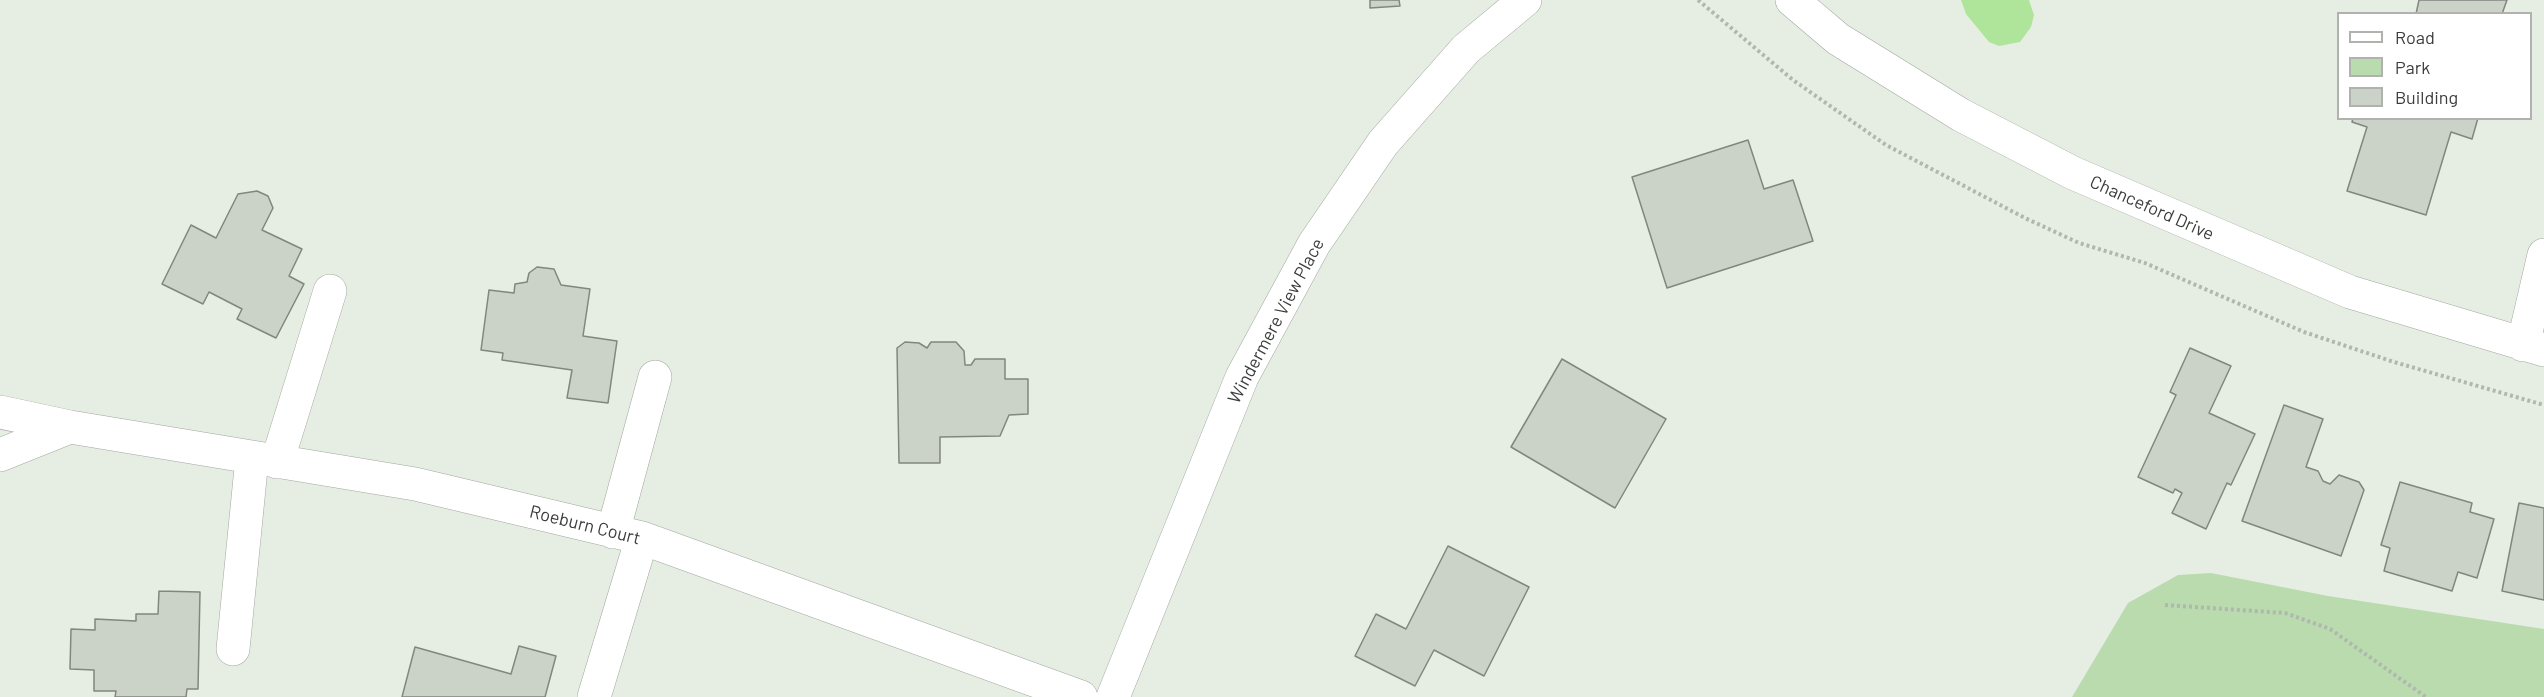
<!DOCTYPE html>
<style>
body{margin:0}
#map{position:relative;width:2544px;height:697px;overflow:hidden;background:#e6eee4;font-family:Barlow,sans-serif}
canvas{display:block}
.legend{position:absolute;left:2337px;top:12px;width:195px;height:108px;box-sizing:border-box;background:#fff;border:2px solid #b1b2b0;margin:0;padding:8px 10px;list-style:none;font-size:18px;color:#3b3e3a}
.legend li{display:flex;align-items:center;gap:12px;height:30px}
.legend b{width:30px;border:2px solid #b1b2b0}
</style>
<div id="map">
<canvas width="2544" height="697"></canvas>
<ul class="legend">
<li><b style="height:8px;background:#fff"></b>Road</li>
<li><b style="height:16px;background:#b9dbad"></b>Park</li>
<li><b style="height:16px;background:#cbd2c8"></b>Building</li>
</ul>
</div>
<script>
const ctx = document.querySelector('canvas').getContext('2d');
ctx.lineJoin = 'round';
function fill(path, color) { ctx.fillStyle = color; ctx.fill(path, 'evenodd'); }
const toPath = rows => new Path2D(rows.map(r => 'M' + r).join(''));
function trace(path, color, width, dash) { ctx.strokeStyle = color; ctx.lineWidth = width; ctx.lineCap = dash ? 'butt' : 'round'; ctx.setLineDash(dash || []); ctx.stroke(path); }
function write(font, color, halo, rows, align = 'center') {
  ctx.font = font + ' Barlow,sans-serif'; ctx.lineWidth = 5; ctx.setLineDash([]); ctx.textBaseline = 'middle'; ctx.strokeStyle = halo; ctx.fillStyle = color; for (const [text, x, y, turn = 0] of rows) {
    ctx.save(); ctx.translate(x, y); ctx.rotate((+turn || 0) * Math.PI / 180); ctx.textAlign = isNaN(turn) ? turn : align; if (halo) ctx.strokeText(text, 0, 0); ctx.fillText(text, 0, 0); ctx.restore();
  }
}
fill(toPath([
 [2211,573,2328,596,2544,629,2544,697,2072,697,2128,603,2178,575]
]), '#b9dbad');
fill(toPath([
 [1961,0,2029,0,2034,15,2031,27,2020,42,1999,46,1989,42,1966,14]
]), '#afe59b');
const building = toPath([
 [1370,0,1399,0,1400,6,1370,8,1370,0],
 [2419,0,2507,0,2502,14,2416,14,2419,0],
 [2353,118,2478,118,2472,139,2451,132,2426,215,2347,191,2367,127,2352,122,2353,118],
 [1748,140,1764,189,1793,180,1813,241,1667,288,1632,177,1748,140],
 [257,191,268,196,273,208,262,230,302,249,289,276,304,284,276,338,237,319,242,309,209,292,203,304,162,284,191,225,216,238,238,194,257,191],
 [537,267,554,269,561,285,590,289,583,336,617,341,608,403,567,398,572,370,502,360,503,353,481,350,489,290,514,293,515,284,527,282,529,273,537,267],
 [905,342,919,343,927,348,931,342,956,342,964,351,965,365,971,365,975,359,1005,359,1005,379,1028,379,1028,414,1009,415,1000,436,940,437,940,463,899,463,897,348,905,342],
 [2190,348,2231,366,2209,413,2255,434,2231,485,2227,483,2206,529,2172,513,2182,493,2175,489,2173,493,2138,477,2176,395,2170,392,2190,348],
 [1562,359,1666,419,1615,508,1511,447,1562,359],
 [2284,405,2323,419,2306,467,2318,471,2323,481,2330,484,2339,475,2359,482,2364,490,2341,556,2242,521,2284,405],
 [2400,482,2472,503,2470,512,2494,519,2477,578,2458,572,2452,591,2384,571,2390,548,2381,545,2400,482],
 [2519,503,2544,508,2544,600,2502,591,2519,503],
 [1448,546,1529,587,1484,676,1434,650,1415,686,1355,656,1376,614,1406,629,1448,546],
 [159,591,200,592,198,689,187,689,186,697,115,697,116,691,94,691,94,670,70,669,71,629,95,630,95,619,136,621,136,614,158,614,159,591],
 [519,646,556,656,545,697,402,697,415,647,511,674,519,646]
]);
fill(building, '#cbd2c8');
trace(building, '#81877f', 1.5);
const minor = toPath([
 [1792,0,1838,39,1961,115,2073,173,2350,292,2544,350],
 [2523,345,2544,255],
 [0,412,70,427,415,484,642,538,1081,697],
 [0,455,70,427],
 [277,462,330,291],
 [613,532,655,377],
 [233,649,252,458],
 [594,697,642,538],
 [1113,697,1242,377,1314,244,1383,143,1466,49,1525,0]
]);
trace(minor, '#a1a89f', 34);
trace(toPath([
 [1698,0,1793,80,1886,145,2025,218,2079,243,2145,263,2304,332,2394,362,2544,405],
 [2165,605,2285,613,2330,629,2426,697]
]), '#b0b7af', 4, [3, 3]);
trace(minor, '#fff', 33);
write('18px', '#3b3e3a', '#fff', [
 ["Chanceford Drive",2152,208,24],
 ["Windermere View Place",1276,321,-62],
 ["Roeburn Court",585,525,14]
]);
</script>
